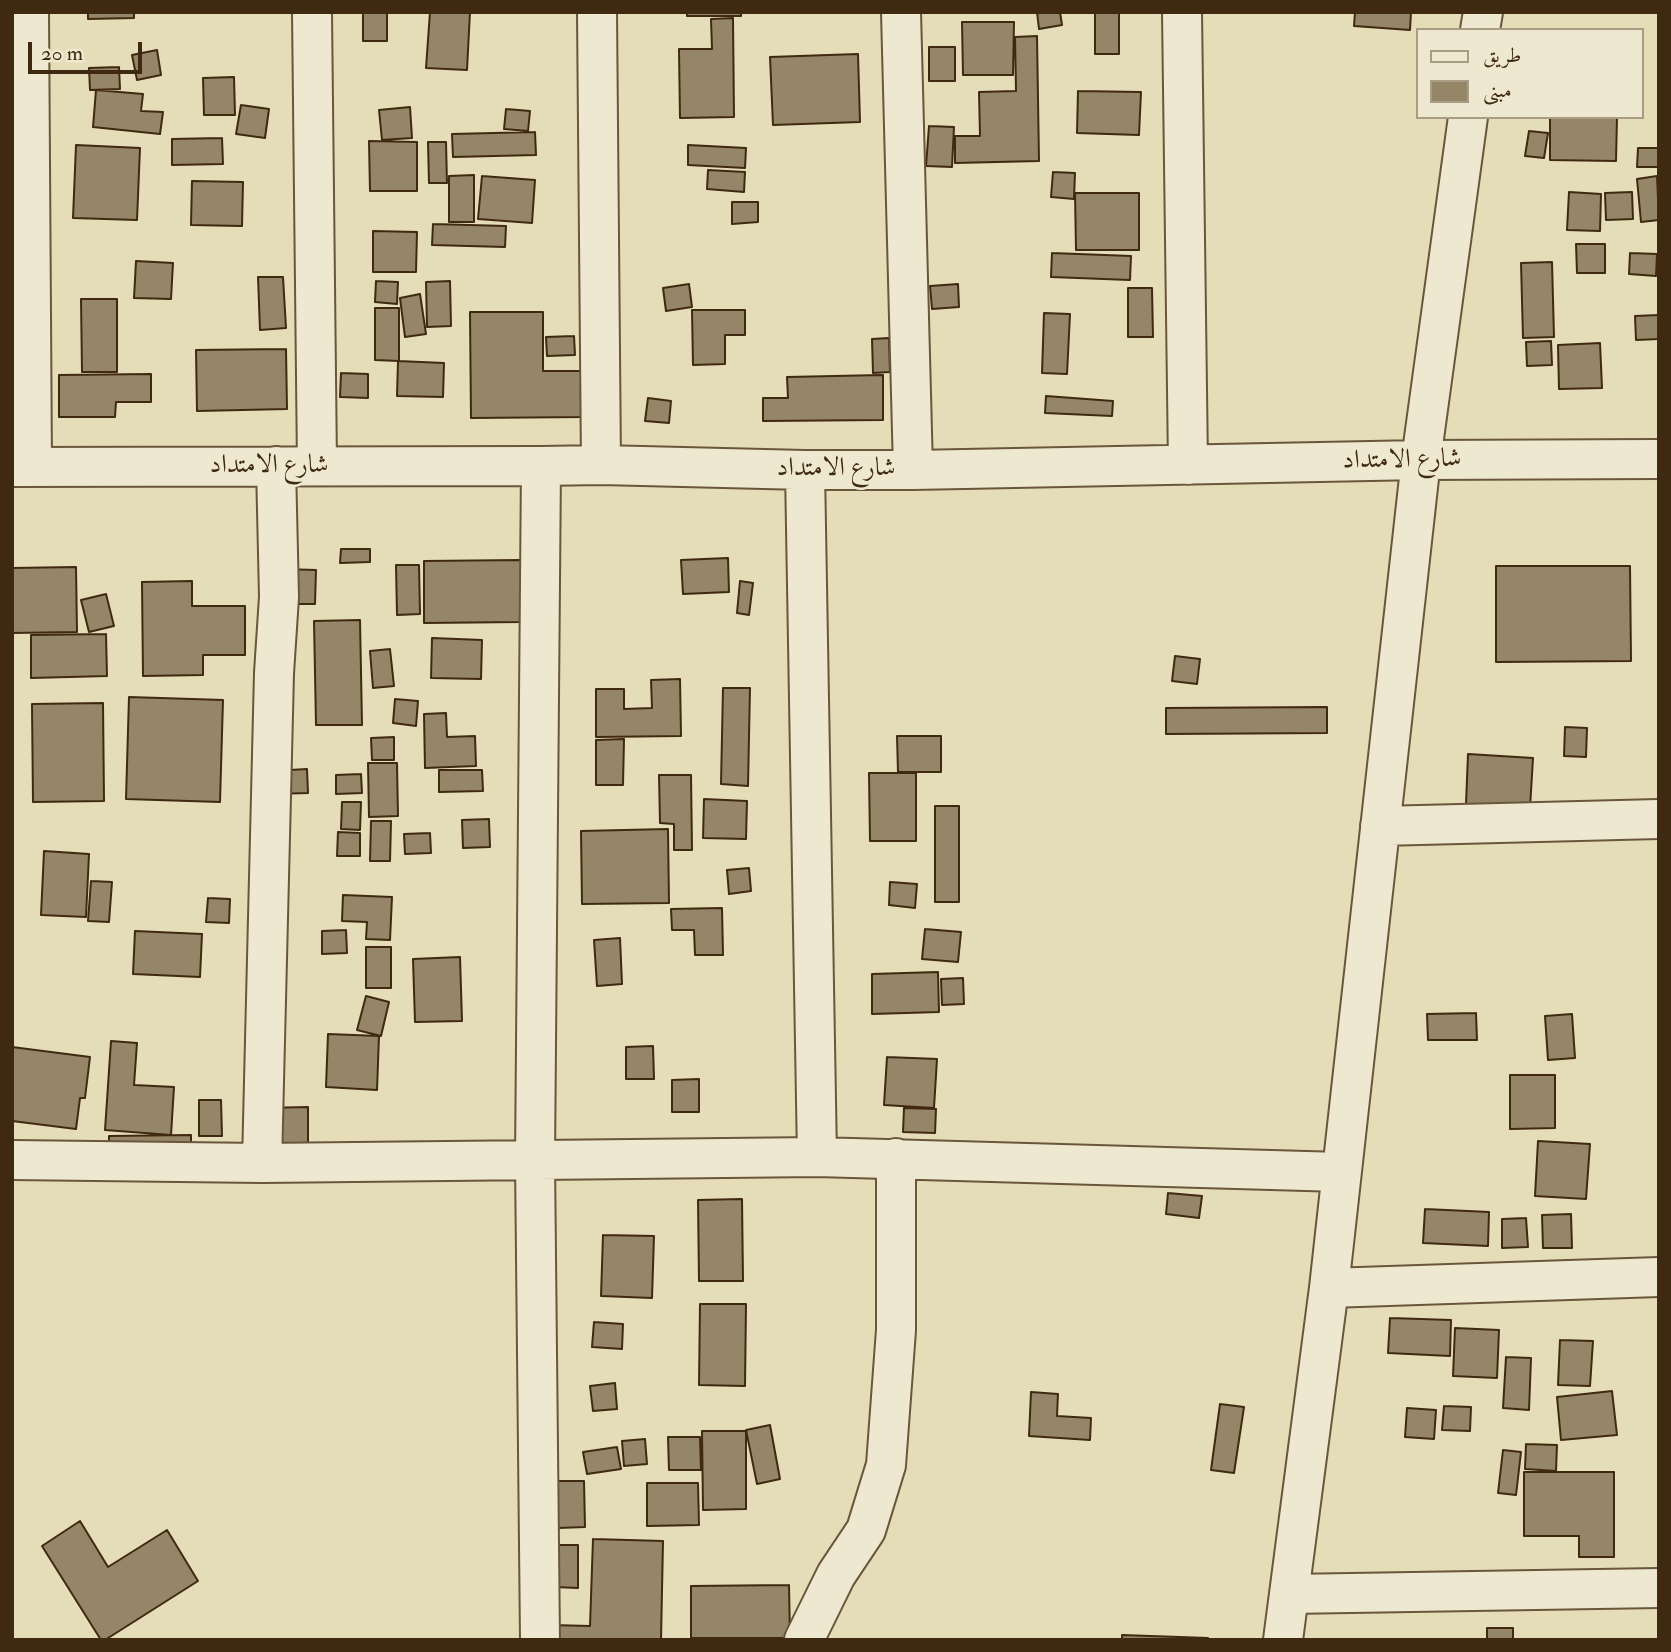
<!DOCTYPE html>
<meta charset="utf-8">
<style>
body{margin:0}
#map{position:relative;width:1671px;height:1652px;overflow:hidden;background:#e5dcb8;font-family:"IM FELL Double Pica",Amiri,serif}
canvas{display:block}
.frame{position:absolute;inset:0;border:14px solid #402911;pointer-events:none}
.legend{position:absolute;left:1416px;top:28px;width:228px;height:91px;box-sizing:border-box;background:#eee8d1;border:2px solid #a89c84;margin:0;padding:9px 12px;list-style:none;font-size:21px;color:#402911}
.legend li{display:flex;align-items:center;gap:14px;height:35px}
.legend b{width:35px;border:2px solid #a89c84}
.scale{position:absolute;left:28px;top:42px;width:114px;height:32px;box-sizing:border-box;border:4px solid #402911;border-top:0;padding-left:9px;font-size:21px;line-height:24px;white-space:nowrap;color:#402911;-webkit-text-stroke:5px #eee8d1;paint-order:stroke}
</style>
<div id="map">
<canvas width="1671" height="1652"></canvas>
<div class="frame"></div>
<ul class="legend">
<li><b style="height:9px;background:#eee8d1"></b>طريق</li>
<li><b style="height:19px;background:#968668"></b>مبنى</li>
</ul>
<div class="scale">20 m</div>
</div>
<script>
const ctx = document.querySelector('canvas').getContext('2d');
ctx.lineJoin = 'round';
function fill(path, color) { ctx.fillStyle = color; ctx.fill(path, 'evenodd'); }
const toPath = rows => new Path2D(rows.map(r => 'M' + r).join(''));
function trace(path, color, width, dash) { ctx.strokeStyle = color; ctx.lineWidth = width; ctx.lineCap = dash ? 'butt' : 'round'; ctx.setLineDash(dash || []); ctx.stroke(path); }
function write(font, color, halo, rows, align = 'center') {
  ctx.font = font + ' "IM FELL Double Pica",Amiri,serif'; ctx.lineWidth = 5; ctx.setLineDash([]); ctx.textBaseline = 'middle'; ctx.strokeStyle = halo; ctx.fillStyle = color; for (const [text, x, y, turn = 0] of rows) {
    ctx.save(); ctx.translate(x, y); ctx.rotate((+turn || 0) * Math.PI / 180); ctx.textAlign = isNaN(turn) ? turn : align; if (halo) ctx.strokeText(text, 0, 0); ctx.fillText(text, 0, 0); ctx.restore();
  }
}
const building = toPath([
 [88,12,134,12,134,18,88,19,88,12],
 [363,12,387,12,387,41,363,41,363,12],
 [430,12,470,12,467,70,426,68,430,12],
 [687,12,741,12,741,16,687,16,687,12],
 [1037,12,1060,12,1062,25,1039,29,1037,12],
 [1095,12,1119,12,1119,54,1095,54,1095,12],
 [1355,12,1411,12,1410,30,1354,26,1355,12],
 [733,18,734,117,680,118,679,49,712,49,711,19,733,18],
 [962,22,1014,22,1013,75,963,75,962,22],
 [1037,36,1039,161,955,163,955,136,980,136,979,92,1016,91,1015,37,1037,36],
 [929,47,955,47,955,81,929,81,929,47],
 [157,50,161,75,137,80,132,55,157,50],
 [858,54,860,122,773,125,770,57,858,54],
 [119,67,120,89,90,90,89,68,119,67],
 [234,77,235,115,204,115,203,78,234,77],
 [96,90,143,94,141,111,163,112,160,134,93,127,96,90],
 [1078,91,1141,92,1139,135,1077,133,1078,91],
 [241,105,269,109,265,138,236,134,241,105],
 [410,107,412,138,382,140,379,110,410,107],
 [506,109,530,111,528,131,504,129,506,109],
 [1550,117,1617,118,1616,161,1550,160,1550,117],
 [929,126,954,127,952,167,926,166,929,126],
 [1529,131,1548,133,1544,158,1525,156,1529,131],
 [535,132,536,155,453,157,452,134,535,132],
 [222,138,223,164,172,165,172,139,222,138],
 [369,141,417,142,417,191,370,191,369,141],
 [428,142,446,142,447,183,429,183,428,142],
 [76,145,140,148,137,220,73,218,76,145],
 [688,145,746,148,745,168,688,165,688,145],
 [1638,148,1659,148,1659,167,1637,167,1638,148],
 [708,170,745,172,744,192,707,189,708,170],
 [1053,172,1075,173,1074,199,1051,197,1053,172],
 [474,175,474,222,449,222,449,176,474,175],
 [482,176,535,180,532,223,478,219,482,176],
 [1657,176,1659,220,1641,222,1637,179,1657,176],
 [192,181,243,182,242,226,191,225,192,181],
 [1569,192,1601,194,1600,231,1567,230,1569,192],
 [1632,192,1633,219,1606,220,1605,193,1632,192],
 [1075,193,1139,193,1139,250,1076,250,1075,193],
 [732,202,758,202,758,222,732,224,732,202],
 [433,224,506,226,505,247,432,245,433,224],
 [373,231,417,232,416,272,373,272,373,231],
 [1576,244,1605,244,1605,273,1577,273,1576,244],
 [1052,253,1131,256,1130,280,1051,277,1052,253],
 [1630,253,1657,254,1656,276,1629,274,1630,253],
 [136,261,173,263,171,299,134,298,136,261],
 [1552,262,1554,337,1523,338,1521,263,1552,262],
 [258,277,283,277,286,328,260,330,258,277],
 [376,281,398,282,397,304,375,302,376,281],
 [450,281,451,326,427,327,426,282,450,281],
 [689,284,692,307,666,311,663,288,689,284],
 [958,284,959,307,932,309,930,286,958,284],
 [1128,288,1152,288,1153,337,1128,337,1128,288],
 [420,294,426,334,405,337,400,298,420,294],
 [81,299,117,299,117,372,82,372,81,299],
 [375,308,399,308,399,361,375,360,375,308],
 [692,310,745,310,745,335,725,335,725,364,693,365,692,310],
 [470,312,543,312,543,371,585,371,585,417,471,418,470,312],
 [1044,313,1070,314,1067,374,1042,373,1044,313],
 [1659,315,1659,339,1636,340,1635,316,1659,315],
 [574,336,575,355,547,356,546,337,574,336],
 [889,338,890,372,873,373,872,339,889,338],
 [1551,341,1552,365,1527,366,1526,342,1551,341],
 [1600,343,1602,388,1559,389,1558,345,1600,343],
 [286,349,287,409,197,411,196,350,286,349],
 [398,361,444,363,443,397,397,396,398,361],
 [341,373,368,374,368,398,340,397,341,373],
 [151,374,151,402,116,402,115,417,59,417,59,375,151,374],
 [883,375,883,420,763,421,763,398,788,398,787,377,883,375],
 [1046,396,1113,401,1112,416,1045,413,1046,396],
 [648,398,671,401,669,423,645,421,648,398],
 [341,549,370,549,370,562,340,563,341,549],
 [728,558,729,592,683,594,681,560,728,558],
 [521,560,521,622,424,623,424,561,521,560],
 [396,565,419,565,420,614,397,615,396,565],
 [1496,566,1630,566,1631,661,1496,662,1496,566],
 [76,567,77,632,12,633,12,568,76,567],
 [282,569,316,570,315,604,281,604,282,569],
 [192,581,192,606,245,606,245,655,203,655,203,675,143,676,142,582,192,581],
 [740,581,753,583,749,615,737,613,740,581],
 [106,594,114,626,89,632,81,600,106,594],
 [360,620,362,725,316,725,314,621,360,620],
 [106,634,107,676,31,678,31,635,106,634],
 [432,638,482,640,481,679,431,678,432,638],
 [390,649,394,686,373,688,370,651,390,649],
 [1175,656,1200,659,1197,684,1172,681,1175,656],
 [680,679,681,736,596,737,596,689,624,689,624,709,652,708,651,680,680,679],
 [723,688,750,688,748,786,721,784,723,688],
 [129,697,223,700,220,802,126,799,129,697],
 [395,699,418,701,416,726,393,723,395,699],
 [103,703,104,801,33,802,32,704,103,703],
 [1327,707,1327,733,1166,734,1166,708,1327,707],
 [446,713,447,737,475,736,476,766,425,768,424,714,446,713],
 [1565,727,1587,728,1586,757,1564,756,1565,727],
 [897,736,941,736,941,772,898,772,897,736],
 [394,737,394,760,372,760,371,738,394,737],
 [624,739,623,785,596,785,596,740,624,739],
 [1468,754,1533,758,1530,808,1466,804,1468,754],
 [368,763,397,763,398,816,369,817,368,763],
 [307,769,308,793,274,794,273,771,307,769],
 [439,770,482,770,483,791,439,792,439,770],
 [869,773,916,773,916,841,870,841,869,773],
 [361,774,362,793,336,794,336,775,361,774],
 [659,775,691,775,692,850,674,850,674,824,660,823,659,775],
 [704,799,747,801,746,839,703,838,704,799],
 [342,802,361,802,360,830,341,829,342,802],
 [935,806,959,806,959,902,935,902,935,806],
 [489,819,490,847,463,848,462,820,489,819],
 [371,821,391,821,390,861,370,861,371,821],
 [668,829,669,903,582,904,581,831,668,829],
 [338,832,360,833,360,856,337,856,338,832],
 [430,833,431,853,405,854,404,834,430,833],
 [44,851,89,854,86,917,41,915,44,851],
 [749,868,751,891,729,894,727,870,749,868],
 [91,881,112,882,109,922,88,921,91,881],
 [890,882,917,884,915,908,889,905,890,882],
 [343,895,392,897,390,940,366,939,367,922,342,921,343,895],
 [208,898,230,899,229,923,206,922,208,898],
 [722,908,723,955,695,955,694,930,672,930,671,909,722,908],
 [925,929,961,932,958,962,922,959,925,929],
 [346,930,347,953,322,954,322,931,346,930],
 [135,931,202,934,200,977,133,974,135,931],
 [620,938,622,984,597,986,594,940,620,938],
 [366,947,391,947,391,988,366,988,366,947],
 [460,957,462,1021,415,1022,413,959,460,957],
 [938,972,939,1012,872,1014,872,974,938,972],
 [963,978,964,1004,942,1005,941,979,963,978],
 [366,996,389,1002,381,1036,357,1030,366,996],
 [1476,1013,1477,1040,1428,1040,1427,1014,1476,1013],
 [1572,1014,1575,1058,1548,1060,1545,1016,1572,1014],
 [328,1034,379,1036,377,1090,326,1087,328,1034],
 [111,1041,137,1043,134,1085,174,1087,171,1135,105,1130,111,1041],
 [653,1046,654,1079,626,1079,626,1047,653,1046],
 [12,1047,90,1057,85,1098,80,1098,76,1129,12,1121,12,1047],
 [887,1057,937,1059,934,1108,884,1105,887,1057],
 [1510,1075,1555,1075,1555,1128,1510,1129,1510,1075],
 [699,1079,699,1112,672,1112,672,1080,699,1079],
 [199,1100,221,1100,222,1136,199,1136,199,1100],
 [308,1107,308,1150,263,1151,263,1108,308,1107],
 [904,1108,936,1109,935,1133,903,1132,904,1108],
 [191,1135,191,1168,109,1168,109,1136,191,1135],
 [1538,1141,1590,1144,1586,1199,1535,1196,1538,1141],
 [1168,1193,1202,1196,1199,1218,1166,1214,1168,1193],
 [742,1199,743,1281,699,1281,698,1200,742,1199],
 [1425,1209,1489,1212,1488,1246,1423,1243,1425,1209],
 [1571,1214,1572,1248,1543,1248,1542,1215,1571,1214],
 [1526,1218,1528,1247,1502,1248,1502,1219,1526,1218],
 [603,1235,654,1236,652,1298,601,1296,603,1235],
 [700,1304,746,1304,745,1386,699,1385,700,1304],
 [1390,1318,1451,1320,1450,1356,1388,1353,1390,1318],
 [594,1322,623,1324,622,1349,592,1347,594,1322],
 [1455,1328,1499,1330,1497,1378,1453,1376,1455,1328],
 [1560,1340,1593,1341,1590,1386,1558,1385,1560,1340],
 [1506,1357,1531,1358,1529,1410,1503,1408,1506,1357],
 [615,1383,617,1409,593,1411,590,1386,615,1383],
 [1612,1391,1617,1435,1561,1440,1557,1397,1612,1391],
 [1031,1392,1058,1394,1057,1416,1091,1418,1090,1440,1029,1436,1031,1392],
 [1220,1404,1244,1407,1234,1473,1211,1470,1220,1404],
 [1444,1406,1471,1407,1470,1431,1442,1430,1444,1406],
 [1407,1408,1436,1410,1434,1439,1405,1437,1407,1408],
 [770,1425,780,1479,757,1484,746,1430,770,1425],
 [702,1431,746,1431,746,1509,703,1510,702,1431],
 [668,1437,700,1437,701,1470,669,1470,668,1437],
 [645,1439,647,1464,624,1466,622,1441,645,1439],
 [1526,1444,1557,1445,1556,1471,1525,1469,1526,1444],
 [617,1447,621,1469,587,1474,583,1452,617,1447],
 [1503,1450,1521,1452,1516,1495,1498,1493,1503,1450],
 [1524,1472,1614,1472,1614,1557,1579,1557,1579,1536,1524,1536,1524,1472],
 [557,1481,584,1481,585,1527,558,1528,557,1481],
 [647,1483,698,1483,699,1525,647,1526,647,1483],
 [80,1521,108,1567,167,1530,198,1581,105,1640,101,1640,42,1546,80,1521],
 [593,1539,663,1541,661,1640,550,1640,551,1625,590,1626,593,1539],
 [554,1545,578,1545,578,1588,554,1587,554,1545],
 [789,1585,790,1638,691,1638,691,1586,789,1585],
 [1487,1628,1513,1628,1513,1640,1487,1640,1487,1628],
 [1122,1635,1208,1638,1208,1640,1122,1640,1122,1635]
]);
fill(building, '#968668');
trace(building, '#402911', 2);
const minor = toPath([
 [29,12,32,467],
 [312,12,317,466],
 [597,12,601,465],
 [901,12,913,470],
 [1182,12,1188,465],
 [1480,30,1483,12],
 [12,467,541,466,601,465,805,470,913,470,1421,460,1659,459],
 [805,470,817,1157],
 [1380,826,1659,819],
 [12,1160,262,1163,817,1157,1341,1172],
 [262,1163,274,673,279,597,276,466],
 [1329,1288,1659,1277],
 [1289,1594,1659,1588],
 [540,1640,535,1160,541,466],
 [804,1640,836,1575,866,1530,886,1465,896,1330,896,1158],
 [1283,1640,1329,1288,1421,460,1468,117]
]);
trace(minor, '#69563b', 42);
trace(minor, '#eee8d1', 38);
write('26px', '#402911', '#eee8d1', [
 ["شارع الامتداد",1402,461,-1],
 ["شارع الامتداد",269,466],
 ["شارع الامتداد",836,469]
]);
</script>
